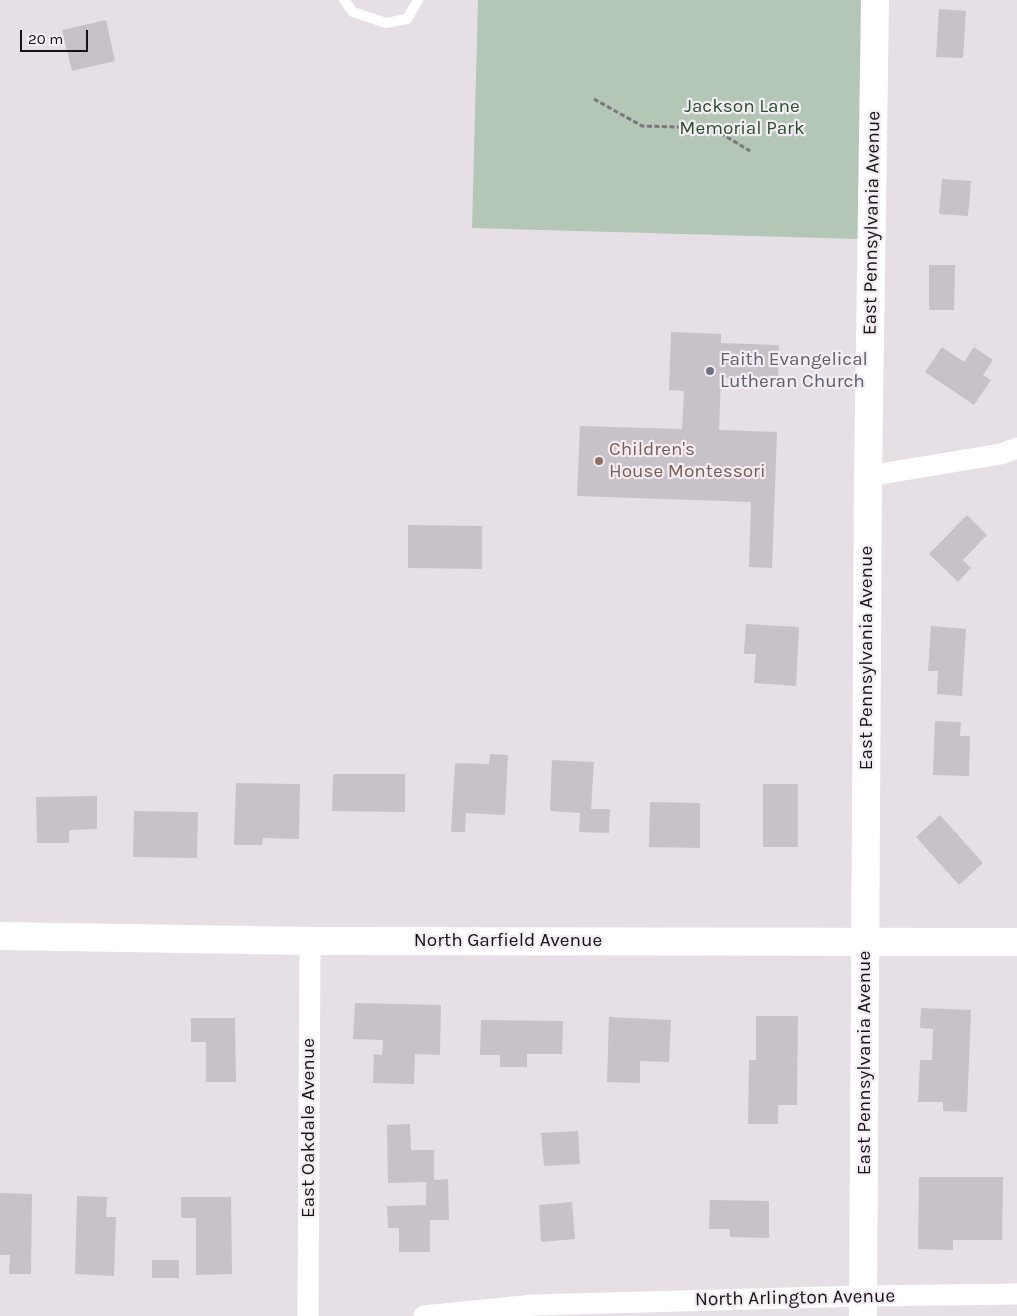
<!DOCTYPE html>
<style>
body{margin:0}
#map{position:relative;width:1017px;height:1316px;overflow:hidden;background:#e6e0e6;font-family:Karla,sans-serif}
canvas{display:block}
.scale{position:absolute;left:20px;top:30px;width:68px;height:22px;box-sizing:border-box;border:2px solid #161316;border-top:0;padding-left:6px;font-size:15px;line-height:18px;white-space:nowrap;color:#161316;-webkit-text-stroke:4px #f4edf4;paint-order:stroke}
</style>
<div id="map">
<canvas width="1017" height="1316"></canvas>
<div class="scale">20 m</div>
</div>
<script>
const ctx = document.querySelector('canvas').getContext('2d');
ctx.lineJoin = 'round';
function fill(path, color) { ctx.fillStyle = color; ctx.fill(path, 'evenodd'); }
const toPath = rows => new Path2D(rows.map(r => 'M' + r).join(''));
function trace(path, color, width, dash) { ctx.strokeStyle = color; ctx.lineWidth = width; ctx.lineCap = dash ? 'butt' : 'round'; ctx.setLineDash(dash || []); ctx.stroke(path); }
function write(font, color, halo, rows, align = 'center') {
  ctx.font = font + ' Karla,sans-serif'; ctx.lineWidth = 4.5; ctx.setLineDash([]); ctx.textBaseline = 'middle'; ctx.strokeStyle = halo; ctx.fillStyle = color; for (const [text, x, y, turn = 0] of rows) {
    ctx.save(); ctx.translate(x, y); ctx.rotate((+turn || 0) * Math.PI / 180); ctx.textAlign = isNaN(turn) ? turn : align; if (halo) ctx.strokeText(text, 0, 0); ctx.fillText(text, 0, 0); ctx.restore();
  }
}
fill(toPath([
 [478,0,867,0,858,239,472,228]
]), '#b4c6b6');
fill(toPath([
 [939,9,966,11,963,58,936,57],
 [106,20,115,61,72,71,62,30],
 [942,179,971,181,968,216,939,214],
 [929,265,955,265,954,310,929,310],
 [671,332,721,334,721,343,779,345,778,380,721,378,719,430,777,432,772,568,749,567,751,502,577,496,580,426,682,429,684,391,669,390],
 [942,347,964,362,974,347,993,360,983,375,991,380,974,405,925,372],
 [967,515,987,535,963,560,971,568,958,582,929,554],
 [408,525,482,526,482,569,408,568],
 [746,624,799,627,796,686,754,683,756,654,744,654],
 [931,626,966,629,962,696,937,694,938,671,928,671],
 [935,721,961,722,960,736,970,736,969,776,933,775],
 [490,754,508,755,505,815,466,813,465,832,451,832,455,763,489,764],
 [552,760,594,762,591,809,610,809,609,833,579,832,580,813,550,811],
 [333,774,405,774,405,812,332,811],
 [236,783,300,784,299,839,263,838,262,845,234,845],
 [763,784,798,784,798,847,763,847],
 [97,796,97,829,69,830,69,843,37,843,36,797],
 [650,802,700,803,700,848,649,847],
 [134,811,198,812,197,858,133,857],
 [940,815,983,863,959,885,916,837],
 [355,1003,441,1005,440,1055,415,1054,414,1084,373,1083,374,1054,382,1055,383,1040,353,1039],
 [921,1008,971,1010,967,1112,943,1111,943,1102,918,1102,920,1060,932,1060,933,1029,920,1028],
 [756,1016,798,1016,797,1105,778,1105,778,1124,748,1124,749,1060,756,1060],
 [609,1017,671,1020,669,1062,640,1061,640,1083,607,1082],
 [191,1018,235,1018,236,1082,206,1082,206,1042,191,1042],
 [481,1020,563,1021,562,1054,527,1054,527,1067,500,1067,500,1055,480,1055],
 [410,1124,411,1150,434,1150,434,1180,448,1179,449,1220,430,1220,430,1252,399,1252,399,1228,388,1228,387,1206,426,1205,426,1182,388,1183,387,1125],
 [578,1131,580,1164,544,1166,541,1133],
 [919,1177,1003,1177,1002,1240,953,1240,953,1250,918,1249],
 [0,1193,32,1194,31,1274,9,1274,10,1255,0,1255],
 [77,1196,107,1197,106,1217,116,1217,114,1276,75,1274],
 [181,1197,231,1197,232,1274,196,1275,196,1218,181,1218],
 [710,1200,769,1201,769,1238,730,1237,730,1229,709,1229],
 [572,1202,575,1239,541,1242,539,1205],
 [152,1260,179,1260,179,1278,152,1278]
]), '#c8c1c8');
trace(toPath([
 [594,99,642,126,712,128,750,151]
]), '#7b767b', 3, [5, 2.5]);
trace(toPath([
 [344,0,353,12,386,23,407,19,418,0]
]), '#fff', 10);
trace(toPath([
 [868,476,1001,454,1017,448],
 [308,1316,310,941],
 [424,1316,534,1305,863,1296,1017,1294]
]), '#fff', 21);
trace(toPath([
 [0,936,310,941,1017,942],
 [863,1316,868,476,875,0]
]), '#fff', 28);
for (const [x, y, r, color] of [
 [710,371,5,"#6b7280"],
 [599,461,5,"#8d6e63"]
]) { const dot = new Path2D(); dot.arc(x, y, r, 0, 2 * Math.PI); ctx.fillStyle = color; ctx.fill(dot); trace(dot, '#f4edf4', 2); }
write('19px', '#27512e', '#f4edf4', [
 ["Jackson Lane",742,107],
 ["Memorial Park",742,129]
]);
write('19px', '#161316', '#f4edf4', [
 ["East Pennsylvania Avenue",872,223,-89],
 ["East Pennsylvania Avenue",867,658,-90],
 ["North Garfield Avenue",508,941],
 ["East Pennsylvania Avenue",865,1063,-90],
 ["East Oakdale Avenue",309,1128,-90],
 ["North Arlington Avenue",795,1298,-1]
]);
write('19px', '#5b616d', '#f4edf4', [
 ["Faith Evangelical",720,360],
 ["Lutheran Church",720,382]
], 'left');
write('19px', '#785e54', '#f4edf4', [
 ["Children's",609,450],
 ["House Montessori",609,472]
], 'left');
</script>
